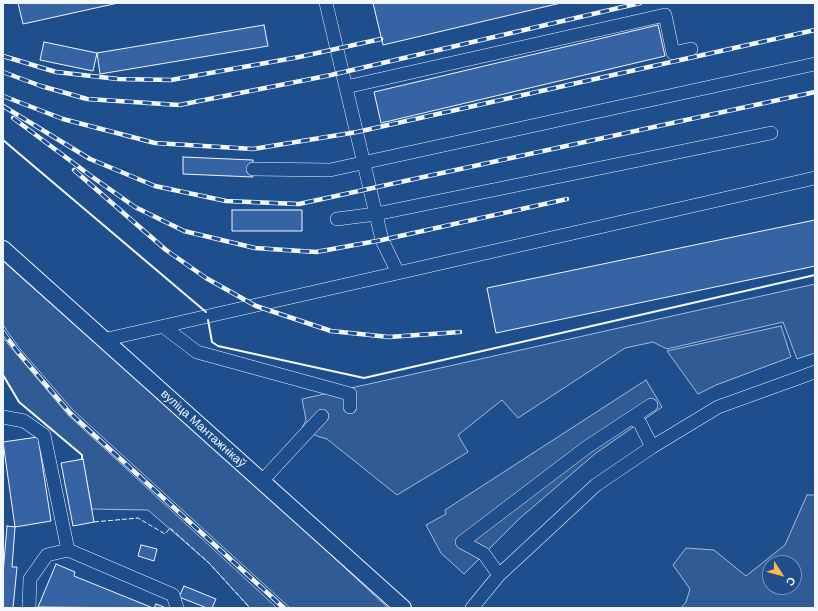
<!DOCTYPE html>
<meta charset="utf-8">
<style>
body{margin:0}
#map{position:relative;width:818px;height:611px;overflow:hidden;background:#1f4e8c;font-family:Helvetica,sans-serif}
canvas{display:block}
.frame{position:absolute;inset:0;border:4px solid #f2f6ff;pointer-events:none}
.north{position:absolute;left:762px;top:555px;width:40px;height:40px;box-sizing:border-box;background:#1f4e8c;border:1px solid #7391ba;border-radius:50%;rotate:126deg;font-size:11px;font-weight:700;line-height:16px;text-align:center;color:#f2f6ff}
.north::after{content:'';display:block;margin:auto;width:14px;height:18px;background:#ffb74d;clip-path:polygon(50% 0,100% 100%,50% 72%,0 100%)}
</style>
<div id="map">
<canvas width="818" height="611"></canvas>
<div class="frame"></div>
<div class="north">С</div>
</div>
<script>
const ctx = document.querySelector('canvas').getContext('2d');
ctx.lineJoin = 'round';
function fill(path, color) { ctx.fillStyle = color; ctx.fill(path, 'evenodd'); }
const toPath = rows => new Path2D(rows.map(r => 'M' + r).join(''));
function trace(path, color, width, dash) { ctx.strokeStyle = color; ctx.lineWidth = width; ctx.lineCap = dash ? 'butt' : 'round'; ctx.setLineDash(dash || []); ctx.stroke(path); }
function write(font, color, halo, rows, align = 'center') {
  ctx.font = font + ' Helvetica,sans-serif'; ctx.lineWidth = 3; ctx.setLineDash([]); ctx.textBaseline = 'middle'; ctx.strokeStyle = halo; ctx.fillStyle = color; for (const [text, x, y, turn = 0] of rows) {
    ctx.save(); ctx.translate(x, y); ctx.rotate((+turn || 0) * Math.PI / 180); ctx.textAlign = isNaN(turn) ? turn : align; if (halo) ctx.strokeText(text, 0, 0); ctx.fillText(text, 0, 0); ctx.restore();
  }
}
const built = toPath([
 [3,261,286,513,388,608,290,608,73,410,20,349,3,325,3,261],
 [815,284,815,353,797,359,783,322,667,349,653,342,625,348,518,418,502,400,458,435,468,452,397,495,327,439,317,436,302,428,306,420,302,399,815,284],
 [781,326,791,357,716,385,698,394,667,351,781,326],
 [3,338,68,415,277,608,250,608,209,563,148,510,92,509,82,455,19,402,3,375,3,338],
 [646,380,662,407,596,453,520,518,464,574,441,553,426,525,446,514,445,510,646,380],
 [807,495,815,495,815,608,681,608,686,602,690,589,673,565,686,548,714,550,746,576,785,545,807,495],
 [770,563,794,563,794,587,770,587,770,563]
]);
fill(built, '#305b95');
trace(built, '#a8bbd7', 1);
const building = toPath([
 [18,3,118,3,23,24,18,3],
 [373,3,561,3,383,45,373,3],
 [264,25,268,46,100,74,97,53,264,25],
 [658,25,665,56,381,123,374,92,658,25],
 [44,42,97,53,93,71,40,60,44,42],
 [183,157,253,160,253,177,183,174,183,157],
 [232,210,302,210,302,231,232,231,232,210],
 [815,220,815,266,496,333,487,288,815,220],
 [38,437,51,521,15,527,3,442,38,437],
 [83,459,94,522,73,526,61,463,83,459],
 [7,526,15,527,12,567,17,567,13,608,3,608,3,574,7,526],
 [141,545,157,549,154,561,138,556,141,545],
 [56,564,75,572,74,576,153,608,38,607,56,564],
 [184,586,216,599,212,608,207,608,179,597,184,586],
 [156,604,164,607,163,608,154,608,156,604]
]);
fill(building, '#3563a3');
trace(building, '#f2f6ff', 1);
const minor = toPath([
 [326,3,382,240,398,273],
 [346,87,665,15,673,53,691,49],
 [253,169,330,170,815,64],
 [337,219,376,214,771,133],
 [164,327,197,352,350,394,350,407],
 [103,340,815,178],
 [3,417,24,421,44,435,68,550],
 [631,418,640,423,652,447],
 [262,481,322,416],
 [499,575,484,554,462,542,587,447,651,405],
 [29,608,30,579,47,555,68,550,173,595,177,608],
 [472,608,499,575,596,485,652,447,718,407,815,372]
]);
const major = toPath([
 [3,249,403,608]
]);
trace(minor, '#f2f6ff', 14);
trace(major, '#f2f6ff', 18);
trace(minor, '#1f4e8c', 13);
trace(major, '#1f4e8c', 16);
const rail = toPath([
 [3,56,56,72,118,79,171,80,299,57,381,39],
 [3,72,41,86,87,99,179,105,331,75,640,3],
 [3,96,63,119,155,143,253,149,357,132,815,30],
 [3,106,90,159,155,186,226,201,299,204,815,92],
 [13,118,91,176,135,207,184,231,255,248,316,252,382,240,567,199],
 [74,170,166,250,206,278,256,306,331,331,389,337,460,332],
 [3,332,17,351,70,413,284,608]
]);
trace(rail, '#f2f6ff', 4.5);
trace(rail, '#1f4e8c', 3, [9]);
trace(toPath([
 [94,522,138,518,165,534,170,528,209,563,250,608]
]), '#f2f6ff', 1, [5, 2]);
trace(toPath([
 [3,140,206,312],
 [208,320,212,342,218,346,364,378,815,275],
 [3,375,19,402,82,455,82,459]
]), '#f2f6ff', 2);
write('12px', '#f2f6ff', '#1f4e8c', [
 ["вуліца Мантажнікаў",203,429,42]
]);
</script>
